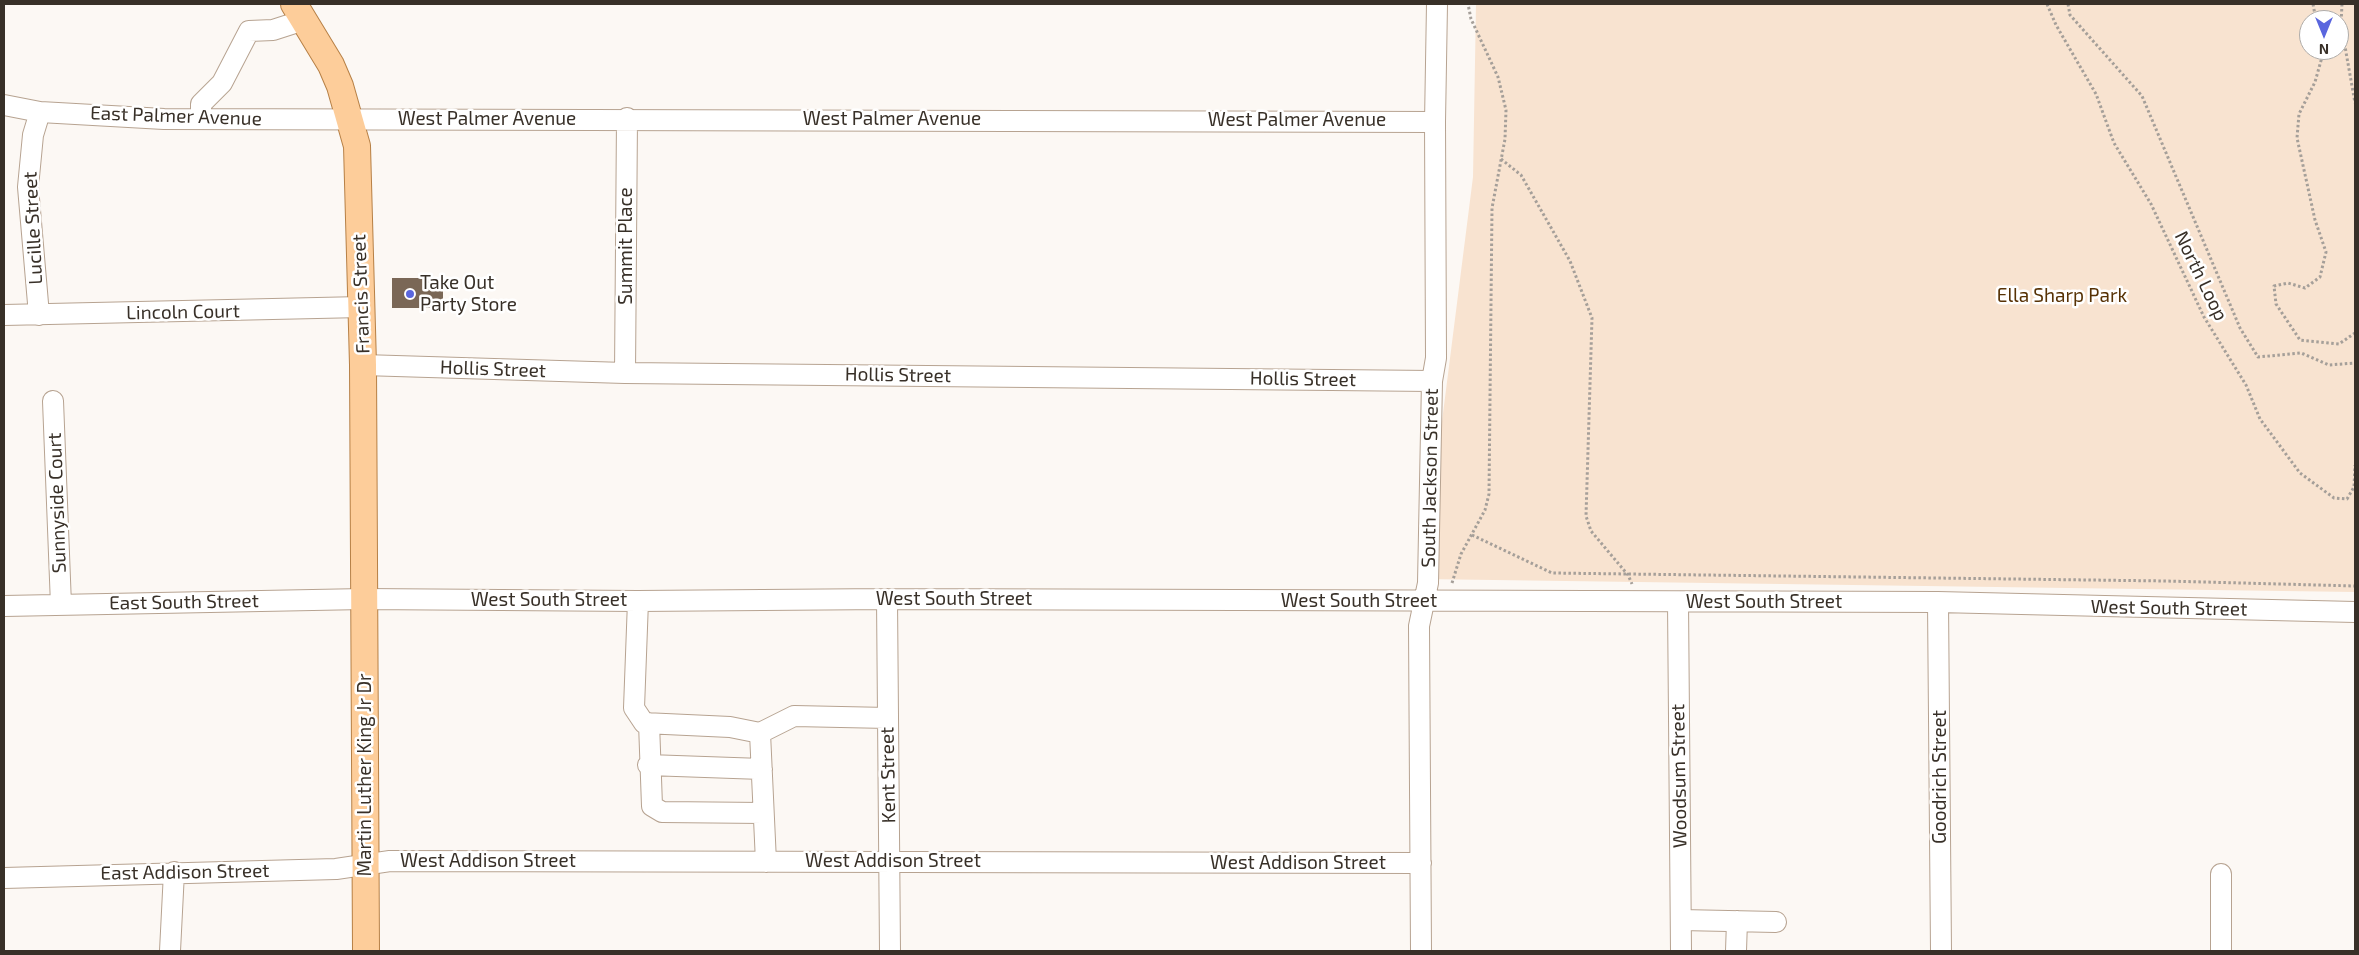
<!DOCTYPE html>
<style>
body{margin:0}
#map{position:relative;width:2359px;height:955px;overflow:hidden;background:#fcf8f4;font-family:"Exo 2",sans-serif}
canvas{display:block}
.frame{position:absolute;inset:0;border:5px solid #383028;pointer-events:none}
.north{position:absolute;left:2299px;top:10px;width:50px;height:50px;box-sizing:border-box;background:#fff;border:1px solid #afaca9;border-radius:50%;rotate:180deg;font-size:14px;font-weight:700;line-height:20px;text-align:center;color:#383028}
.north::after{content:'';display:block;margin:auto;width:18px;height:22px;background:#5a66de;clip-path:polygon(50% 0,100% 100%,50% 72%,0 100%)}
</style>
<div id="map">
<canvas width="2359" height="955"></canvas>
<div class="frame"></div>
<div class="north">N</div>
</div>
<script>
const ctx = document.querySelector('canvas').getContext('2d');
ctx.lineJoin = 'round';
function fill(path, color) { ctx.fillStyle = color; ctx.fill(path, 'evenodd'); }
const toPath = rows => new Path2D(rows.map(r => 'M' + r).join(''));
function trace(path, color, width, dash) { ctx.strokeStyle = color; ctx.lineWidth = width; ctx.lineCap = dash ? 'butt' : 'round'; ctx.setLineDash(dash || []); ctx.stroke(path); }
function write(font, color, halo, rows, align = 'center') {
  ctx.font = font + ' "Exo 2",sans-serif'; ctx.lineWidth = 5; ctx.setLineDash([]); ctx.textBaseline = 'middle'; ctx.strokeStyle = halo; ctx.fillStyle = color; for (const [text, x, y, turn = 0] of rows) {
    ctx.save(); ctx.translate(x, y); ctx.rotate((+turn || 0) * Math.PI / 180); ctx.textAlign = isNaN(turn) ? turn : align; if (halo) ctx.strokeText(text, 0, 0); ctx.fillText(text, 0, 0); ctx.restore();
  }
}
fill(toPath([
 [1476,4,2355,4,2355,592,1422,579,1473,177],
 [2309,20,2339,20,2339,50,2309,50]
]), '#f8e3d0');
fill(toPath([
 [392,278,443,278,443,308,392,308]
]), '#7a6756');
const minor = toPath([
 [4,105,40,112,164,119,1435,122],
 [201,119,201,104,222,83,249,31,273,30,304,20],
 [4,315,362,307],
 [39,315,28,187,33,135,40,112],
 [363,365,625,373,1432,381],
 [625,373,627,118],
 [53,401,61,605],
 [887,599,890,951],
 [638,601,634,708,644,723,730,727,760,733,794,716,888,718],
 [1678,602,1681,951],
 [1938,602,1941,951],
 [4,606,364,599,638,601,887,599,1938,602,2355,612],
 [649,723,652,806,662,812,763,813],
 [760,733,766,862],
 [648,765,762,769],
 [2221,874,2221,951],
 [4,878,336,869,390,861,1421,863],
 [1681,920,1776,922],
 [170,951,174,872],
 [1421,951,1419,626,1428,583,1432,381,1436,358,1435,122,1437,4],
 [1736,951,1737,921]
]);
const major = toPath([
 [294,4,331,65,340,86,357,146,363,365,366,951]
]);
trace(minor, '#b7a391', 22);
trace(major, '#b78046', 28);
trace(toPath([
 [2047,4,2056,25,2096,94,2114,143,2151,204,2204,317,2246,385,2260,419,2300,473,2334,498,2347,499,2354,487,2355,465],
 [2068,4,2070,15,2142,96,2240,328,2258,357,2301,353,2329,365,2355,363],
 [2313,4,2316,20],
 [2342,4,2341,24,2355,103],
 [2324,50,2315,82,2299,114,2297,138,2315,220,2326,252,2320,277,2305,288,2288,283,2274,286,2276,304,2300,340,2339,344,2355,333],
 [1501,159,1521,175,1570,261,1592,318,1586,516,1591,531,1628,575,1632,584],
 [1472,535,1552,573,2166,581,2355,586],
 [1452,583,1461,554,1485,510,1489,494,1492,208,1505,139,1506,110,1498,77,1471,19,1468,4]
]), '#a59f99', 3, [2.5, 2.5]);
trace(minor, '#fff', 20);
trace(major, '#fdcd9a', 26);
for (const [x, y, r, color] of [
 [410,294,5,"#5a66de"]
]) { const dot = new Path2D(); dot.arc(x, y, r, 0, 2 * Math.PI); ctx.fillStyle = color; ctx.fill(dot); trace(dot, '#fff', 2); }
write('19px', '#383028', '#fff', [
 ["East Palmer Avenue",176,116,2],
 ["West Palmer Avenue",487,119],
 ["West Palmer Avenue",892,119],
 ["West Palmer Avenue",1297,120],
 ["Lucille Street",33,228,-93],
 ["Summit Place",626,246,-90],
 ["North Loop",2201,276,64],
 ["Francis Street",361,294,-92],
 ["Lincoln Court",183,312,-1],
 ["Hollis Street",493,369,2],
 ["Hollis Street",898,375,1],
 ["Hollis Street",1303,379,1],
 ["South Jackson Street",1430,478,-89],
 ["Sunnyside Court",57,503,-92],
 ["West South Street",954,599],
 ["West South Street",549,600],
 ["West South Street",1359,601],
 ["East South Street",184,602,-1],
 ["West South Street",1764,602],
 ["West South Street",2169,608,1],
 ["Martin Luther King Jr Dr",365,775,-90],
 ["Kent Street",888,775,-91],
 ["Woodsum Street",1679,776,-91],
 ["Goodrich Street",1940,777,-90],
 ["West Addison Street",488,861],
 ["West Addison Street",893,861],
 ["West Addison Street",1298,863],
 ["East Addison Street",185,872,-1]
]);
write('19px', '#383028', '#fff', [
 ["Take Out",420,283],
 ["Party Store",420,305]
], 'left');
write('19px', '#573205', '#fff', [
 ["Ella Sharp Park",2062,296]
]);
</script>
